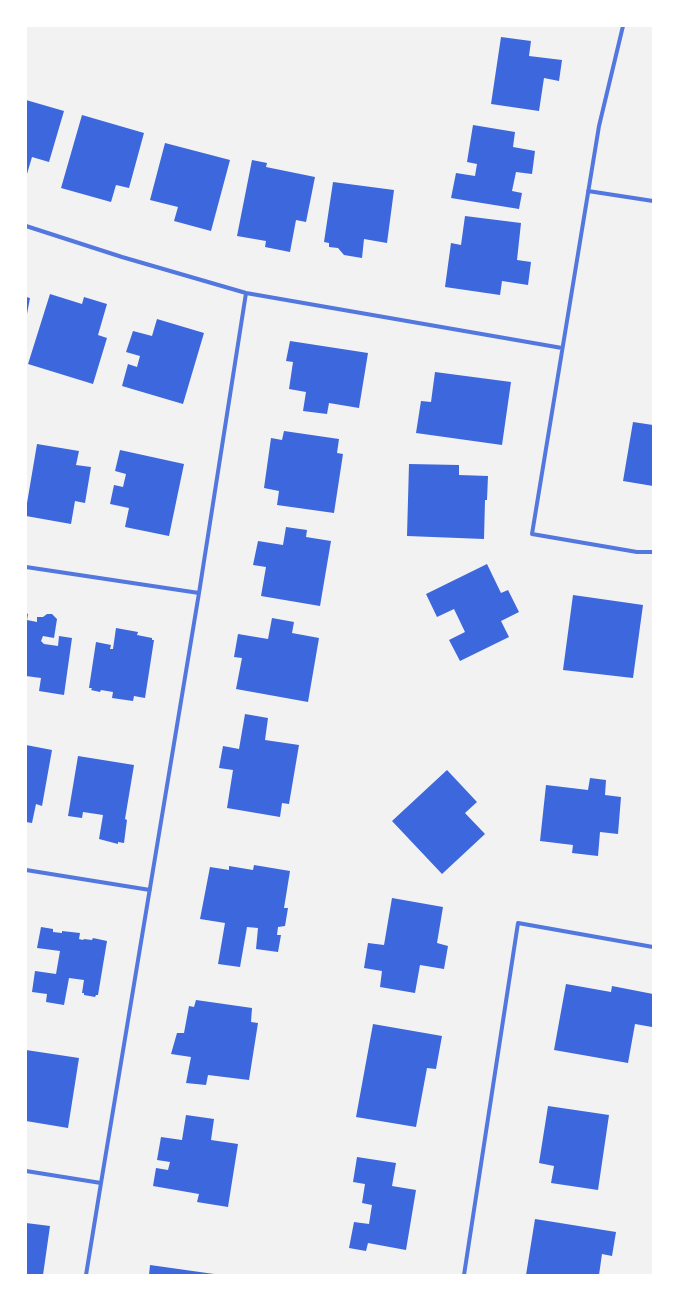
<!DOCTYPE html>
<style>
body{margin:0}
#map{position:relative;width:679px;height:1301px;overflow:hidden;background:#f2f2f2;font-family:"Archivo Narrow",sans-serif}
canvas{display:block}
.frame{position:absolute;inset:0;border:27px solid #fff;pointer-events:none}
</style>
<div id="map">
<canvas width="679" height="1301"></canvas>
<div class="frame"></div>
</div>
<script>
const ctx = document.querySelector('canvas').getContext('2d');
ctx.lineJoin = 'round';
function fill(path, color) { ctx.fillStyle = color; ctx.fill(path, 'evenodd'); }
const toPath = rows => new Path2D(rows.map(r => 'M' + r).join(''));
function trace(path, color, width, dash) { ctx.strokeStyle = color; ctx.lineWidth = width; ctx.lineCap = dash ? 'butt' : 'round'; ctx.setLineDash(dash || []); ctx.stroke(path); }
fill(toPath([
 [501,37,531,41,529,56,562,60,559,81,544,78,539,111,491,104],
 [26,100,64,111,49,162,32,157,27,174,26,174],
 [82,115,144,133,129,188,116,185,111,202,61,188],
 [473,125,515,132,513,147,535,151,532,174,516,172,512,191,522,193,519,209,451,198,456,173,475,176,477,164,467,162],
 [165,143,230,160,211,231,174,221,178,207,150,200],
 [252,160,267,163,266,167,315,177,306,222,296,220,290,252,265,247,266,241,237,236],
 [333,182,394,190,387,243,364,239,362,258,344,255,338,248,329,247,329,243,324,242],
 [465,216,521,223,517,260,531,262,528,285,502,281,500,295,445,287,451,243,461,245],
 [50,294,82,304,84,297,107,304,98,335,107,338,93,384,28,364],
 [26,297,30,298,27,314,26,314],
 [157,319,204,333,183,404,122,386,128,364,137,367,140,356,126,352,133,331,152,336],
 [290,341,368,353,359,408,329,403,327,414,303,411,306,392,289,389,293,362,286,361],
 [435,372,511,382,502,445,416,433,421,401,431,402],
 [633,422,653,425,653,486,623,481],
 [284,431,339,439,337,453,343,454,334,513,277,505,279,491,264,488,271,438,282,440],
 [37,444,79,451,76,465,91,467,85,503,75,501,71,524,26,516,26,509],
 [120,450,184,464,169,536,125,527,129,508,110,504,114,485,123,487,126,474,115,471],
 [409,464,459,465,459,475,488,476,487,500,485,500,484,539,407,536],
 [286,527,307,530,306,537,331,541,320,606,261,596,266,567,253,565,258,541,283,545],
 [487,564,501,593,508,590,519,612,501,621,509,637,460,661,449,640,465,632,454,609,437,617,426,594],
 [573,595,643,605,633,678,563,670],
 [26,613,28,614,27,620,37,622,37,617,43,617,47,614,52,614,57,619,54,638,43,636,41,641,44,644,58,646,59,636,72,638,64,695,39,691,41,678,26,676],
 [272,618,294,622,292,633,319,638,308,702,236,689,242,658,234,657,238,634,268,639],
 [116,628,138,632,137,635,152,638,152,640,154,640,145,698,134,696,133,701,112,698,113,692,101,690,100,692,91,690,92,688,89,688,96,642,111,645,110,649,113,649],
 [245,714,268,718,265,740,299,745,289,804,282,803,280,817,227,808,233,770,219,768,223,746,239,749],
 [26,745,52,750,42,806,36,804,32,823,26,822],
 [78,756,134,765,125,819,127,820,124,843,118,842,118,844,99,839,103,815,83,812,82,818,68,816],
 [447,770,477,802,465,813,485,834,442,874,392,821],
 [590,778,606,780,605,795,621,797,618,834,600,832,598,856,572,853,573,845,540,841,546,785,588,790],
 [254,865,290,871,284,908,288,908,285,926,278,927,277,935,281,935,278,952,256,949,258,928,247,927,240,967,218,964,225,923,200,919,210,867,229,870,229,866,253,870],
 [392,898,443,907,437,943,448,946,444,969,420,965,415,993,380,987,382,971,364,968,368,943,384,945],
 [41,927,53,929,53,932,62,933,62,931,80,933,79,939,83,940,84,939,92,940,93,938,107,941,98,995,96,995,95,997,84,995,84,993,82,993,84,980,69,978,64,1005,46,1002,47,994,32,992,35,971,56,974,60,951,37,948],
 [566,984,611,992,612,986,653,994,652,1027,635,1024,628,1063,554,1050],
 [196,1000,252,1008,251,1022,258,1023,249,1080,208,1075,206,1085,186,1083,191,1057,171,1054,177,1033,184,1033,189,1006,194,1007],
 [373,1024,442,1036,436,1069,427,1068,416,1127,356,1117],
 [26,1050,79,1058,68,1128,26,1121],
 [548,1106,609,1115,598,1190,551,1183,554,1166,539,1163],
 [186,1115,214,1119,211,1140,238,1144,228,1207,197,1202,199,1194,153,1186,156,1168,168,1170,170,1162,157,1160,161,1137,182,1140],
 [357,1157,396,1163,392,1186,416,1190,406,1250,368,1243,366,1251,349,1248,354,1222,369,1224,372,1205,362,1203,365,1184,353,1182],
 [535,1219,616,1232,612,1256,602,1254,599,1275,526,1275],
 [26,1223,50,1226,43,1275,26,1275],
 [150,1265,214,1274,214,1275,149,1275]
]), '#3d67dc');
trace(toPath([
 [623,26,599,126,532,534,637,552,653,552],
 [588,191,653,201],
 [26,226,122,257,246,293,562,348],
 [26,567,199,593],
 [26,870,150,890],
 [26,1171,101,1183],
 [86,1275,101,1183,199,593,246,293],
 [464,1275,518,923,653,947]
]), '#5277de', 4);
</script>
